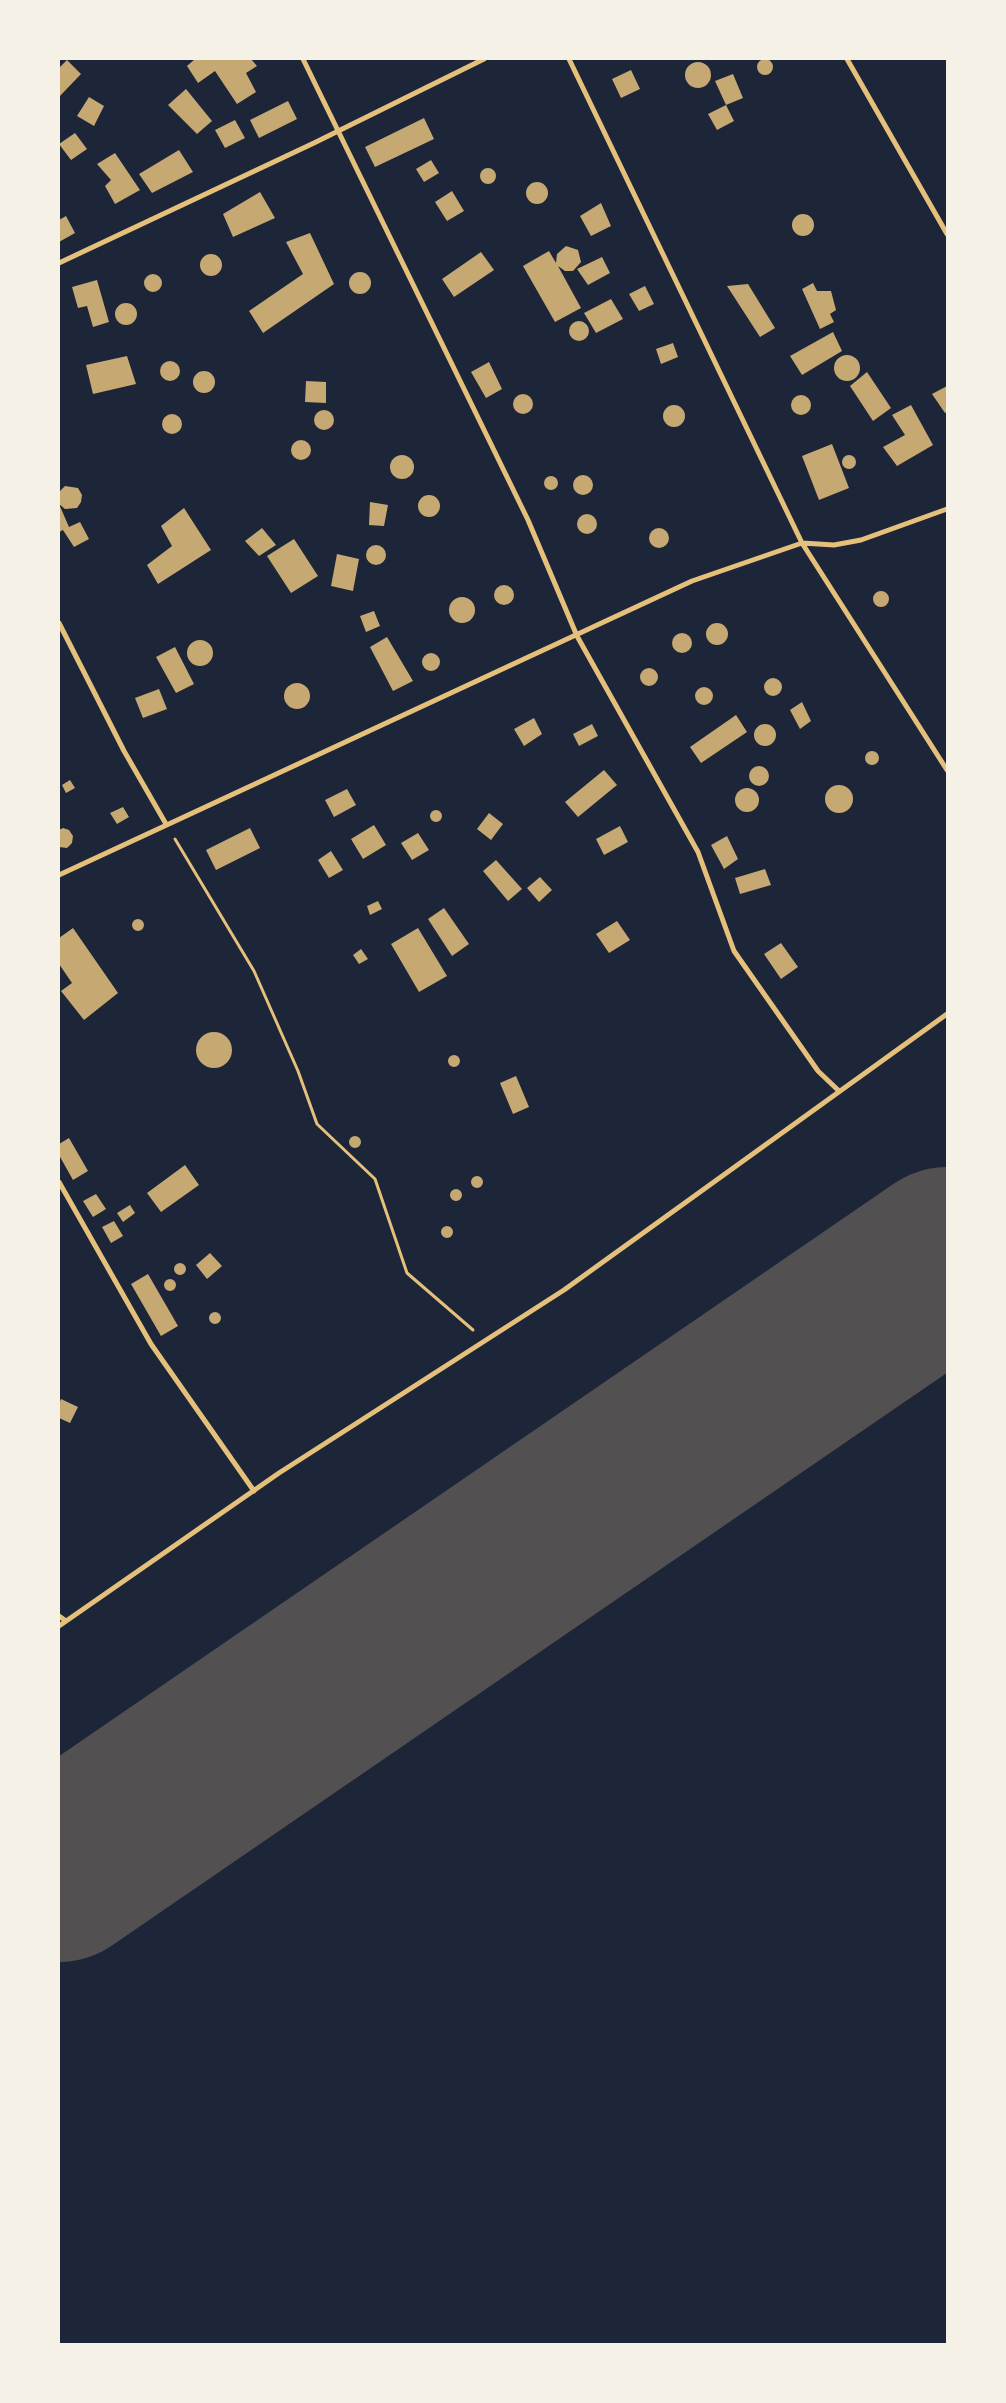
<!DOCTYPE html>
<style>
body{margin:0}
#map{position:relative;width:1006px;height:2403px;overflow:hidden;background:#14213d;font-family:Poppins,sans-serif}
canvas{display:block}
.frame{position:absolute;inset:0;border:60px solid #f6f1e7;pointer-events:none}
</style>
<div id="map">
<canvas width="1006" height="2403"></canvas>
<div class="frame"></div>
</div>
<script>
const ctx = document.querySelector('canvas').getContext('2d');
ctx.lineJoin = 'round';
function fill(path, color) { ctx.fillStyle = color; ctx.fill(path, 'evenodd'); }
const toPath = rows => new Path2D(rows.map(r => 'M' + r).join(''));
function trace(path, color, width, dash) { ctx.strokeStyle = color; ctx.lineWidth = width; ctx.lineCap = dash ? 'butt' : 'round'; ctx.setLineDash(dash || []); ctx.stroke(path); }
fill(toPath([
 [59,59,947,59,947,2344,59,2344]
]), '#1d2539');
trace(toPath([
 [59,1869,947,1260]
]), '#525050', 186);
fill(toPath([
 '757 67a8 8 0 1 1 16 0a8 8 0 1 1-16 0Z',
 [195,59,251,59,257,66,246,73,256,92,237,104,215,71,198,83,187,66],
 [67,60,81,74,59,97,59,68],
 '685 75a13 13 0 1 1 26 0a13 13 0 1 1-26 0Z',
 [631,70,640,89,621,98,612,79],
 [733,74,743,98,726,105,715,81],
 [186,89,212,121,197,134,168,105],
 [89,97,104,106,94,126,77,116],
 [288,101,297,119,259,138,250,120],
 [726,105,734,121,717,130,708,114],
 [424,118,434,139,375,167,365,147],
 [235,120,245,138,225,148,215,130],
 [75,133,87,149,71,160,59,144],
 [179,150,193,172,152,193,139,174],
 [115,153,140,190,115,204,105,186,111,180,97,164],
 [431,160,439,173,424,182,416,169],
 '480 176a8 8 0 1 1 16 0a8 8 0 1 1-16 0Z',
 '526 193a11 11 0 1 1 22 0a11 11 0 1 1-22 0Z',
 [452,191,464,211,447,221,435,202],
 [260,192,275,218,233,237,223,214],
 [601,203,611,226,591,236,580,216],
 '792 225a11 11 0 1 1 22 0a11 11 0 1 1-22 0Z',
 [66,216,75,233,59,242,59,220],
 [310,233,334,284,263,333,249,311,303,274,286,242],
 [566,246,578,250,581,262,573,271,565,271,558,266,581,308,555,322,523,266,549,251,556,263,557,254],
 [481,252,494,270,454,297,442,279],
 '200 265a11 11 0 1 1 22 0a11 11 0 1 1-22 0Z',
 [602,257,610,273,588,285,577,269],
 '349 283a11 11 0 1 1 22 0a11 11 0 1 1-22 0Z',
 '144 283a9 9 0 1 1 18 0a9 9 0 1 1-18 0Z',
 [97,280,109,322,93,327,87,306,78,308,72,287],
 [813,283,817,291,831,291,836,310,830,314,834,322,820,329,802,289],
 [748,284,775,328,760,337,727,286],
 [645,286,654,304,639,311,629,294],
 [611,299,623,319,596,333,584,313],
 '115 314a11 11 0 1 1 22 0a11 11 0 1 1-22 0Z',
 '569 331a10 10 0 1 1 20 0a10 10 0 1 1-20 0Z',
 [833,332,842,351,802,375,790,356],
 [673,343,678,357,661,364,656,349],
 '834 368a13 13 0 1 1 26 0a13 13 0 1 1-26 0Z',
 [127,356,136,384,93,394,86,365],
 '160 371a10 10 0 1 1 20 0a10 10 0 1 1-20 0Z',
 [489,362,502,389,486,398,471,372],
 '193 382a11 11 0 1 1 22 0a11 11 0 1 1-22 0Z',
 [867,372,891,408,873,421,850,386],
 [306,381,326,382,326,403,305,402],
 [947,386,947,412,945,413,932,394],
 '513 404a10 10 0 1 1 20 0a10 10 0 1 1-20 0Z',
 '791 405a10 10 0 1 1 20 0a10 10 0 1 1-20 0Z',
 '663 416a11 11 0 1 1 22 0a11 11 0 1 1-22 0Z',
 [911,405,933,445,897,466,883,447,905,435,892,415],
 '314 420a10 10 0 1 1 20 0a10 10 0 1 1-20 0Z',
 '162 424a10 10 0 1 1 20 0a10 10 0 1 1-20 0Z',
 '291 450a10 10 0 1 1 20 0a10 10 0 1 1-20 0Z',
 [832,444,849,488,819,500,802,456],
 '390 467a12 12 0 1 1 24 0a12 12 0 1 1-24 0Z',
 '842 462a7 7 0 1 1 14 0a7 7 0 1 1-14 0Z',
 '573 485a10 10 0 1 1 20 0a10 10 0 1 1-20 0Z',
 '544 483a7 7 0 1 1 14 0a7 7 0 1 1-14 0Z',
 [65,486,78,488,82,495,81,502,77,508,65,509,59,504,69,527,80,522,89,539,74,547,63,530,59,532,59,492],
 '418 506a11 11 0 1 1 22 0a11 11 0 1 1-22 0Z',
 [370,502,388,505,384,526,369,525],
 [184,508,211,550,158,584,147,565,172,546,161,526],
 '577 524a10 10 0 1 1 20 0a10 10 0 1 1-20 0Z',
 [262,528,276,545,259,556,245,541],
 '649 538a10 10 0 1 1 20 0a10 10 0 1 1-20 0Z',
 [294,539,318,576,291,593,267,556],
 '366 555a10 10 0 1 1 20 0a10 10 0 1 1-20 0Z',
 [337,554,359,559,353,591,331,586],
 '494 595a10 10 0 1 1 20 0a10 10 0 1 1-20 0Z',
 '873 599a8 8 0 1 1 16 0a8 8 0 1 1-16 0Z',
 '449 610a13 13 0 1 1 26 0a13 13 0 1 1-26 0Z',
 [374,611,380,626,366,632,360,616],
 '706 634a11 11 0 1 1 22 0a11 11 0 1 1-22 0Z',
 '672 643a10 10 0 1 1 20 0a10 10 0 1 1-20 0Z',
 [387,637,413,681,393,691,370,647],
 '187 653a13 13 0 1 1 26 0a13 13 0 1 1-26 0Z',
 [175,647,194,684,176,693,156,657],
 '422 662a9 9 0 1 1 18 0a9 9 0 1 1-18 0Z',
 '640 677a9 9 0 1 1 18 0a9 9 0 1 1-18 0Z',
 '764 687a9 9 0 1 1 18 0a9 9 0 1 1-18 0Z',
 '284 696a13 13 0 1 1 26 0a13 13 0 1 1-26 0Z',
 '695 696a9 9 0 1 1 18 0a9 9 0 1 1-18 0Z',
 [159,689,167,709,143,718,135,698],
 [802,702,811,721,800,729,790,710],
 [736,715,747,732,701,763,690,747],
 [534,718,542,734,524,746,514,729],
 '754 735a11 11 0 1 1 22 0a11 11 0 1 1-22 0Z',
 [592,724,598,736,579,746,573,734],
 '865 758a7 7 0 1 1 14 0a7 7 0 1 1-14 0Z',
 '749 776a10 10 0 1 1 20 0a10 10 0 1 1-20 0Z',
 [604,770,617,785,578,817,565,802],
 [70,780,75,788,66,793,62,785],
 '825 799a14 14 0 1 1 28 0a14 14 0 1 1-28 0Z',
 '735 800a12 12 0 1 1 24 0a12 12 0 1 1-24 0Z',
 [347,789,356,805,334,817,325,800],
 [123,807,129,817,117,824,110,813],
 '430 816a6 6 0 1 1 12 0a6 6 0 1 1-12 0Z',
 [489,813,503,824,491,840,477,829],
 [374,825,386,845,363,859,351,839],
 [620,826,628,842,604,855,596,839],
 [63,828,69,830,73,836,72,843,67,848,59,847,59,830],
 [250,828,260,848,216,870,206,850],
 [418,833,429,850,412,860,401,843],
 [727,836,738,859,724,869,711,845],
 [331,851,343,870,329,878,318,860],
 [496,860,522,889,508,901,483,871],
 [765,869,771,885,740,894,735,878],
 [540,877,552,890,539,902,527,888],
 [378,901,382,909,370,915,367,906],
 [444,908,469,944,452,956,428,919],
 '132 925a6 6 0 1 1 12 0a6 6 0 1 1-12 0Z',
 [617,921,630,940,609,953,596,934],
 [73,928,118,993,84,1020,61,991,72,983,59,964,59,938],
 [418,928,447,976,419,992,391,944],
 [781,943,798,967,781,979,764,954],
 [361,949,368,959,359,964,353,955],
 '196 1050a18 18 0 1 1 36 0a18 18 0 1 1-36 0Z',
 '448 1061a6 6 0 1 1 12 0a6 6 0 1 1-12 0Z',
 [516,1076,529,1107,513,1114,500,1083],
 '349 1142a6 6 0 1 1 12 0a6 6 0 1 1-12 0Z',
 [69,1138,88,1171,73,1180,59,1155,59,1144],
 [185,1165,199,1185,161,1212,147,1193],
 '471 1182a6 6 0 1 1 12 0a6 6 0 1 1-12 0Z',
 '450 1195a6 6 0 1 1 12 0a6 6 0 1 1-12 0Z',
 [96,1194,106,1209,93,1217,83,1201],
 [130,1205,135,1213,123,1222,117,1213],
 [114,1221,123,1236,111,1243,102,1227],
 '441 1232a6 6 0 1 1 12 0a6 6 0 1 1-12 0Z',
 [210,1253,222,1266,207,1279,196,1265],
 '174 1269a6 6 0 1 1 12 0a6 6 0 1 1-12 0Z',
 [148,1274,178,1326,161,1336,131,1284],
 '164 1285a6 6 0 1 1 12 0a6 6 0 1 1-12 0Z',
 '209 1318a6 6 0 1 1 12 0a6 6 0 1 1-12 0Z',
 [61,1399,78,1407,70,1423,59,1418,59,1404]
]), '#c6a872');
trace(toPath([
 [175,839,254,971,298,1071,317,1124,375,1179,407,1273,473,1330]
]), '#e5c07b', 3);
trace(toPath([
 [303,59,528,520,577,636,698,852,734,951,818,1071,839,1091],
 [569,59,802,543,947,770],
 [847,59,947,234],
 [59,263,314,143,484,59],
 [59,623,124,751,166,824],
 [59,875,692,581,802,543,834,545,861,540,947,509],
 [59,1182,151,1344,254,1491],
 [59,1616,66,1621],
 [59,1626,279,1473,564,1290,947,1014]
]), '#e5c07b', 5);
</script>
